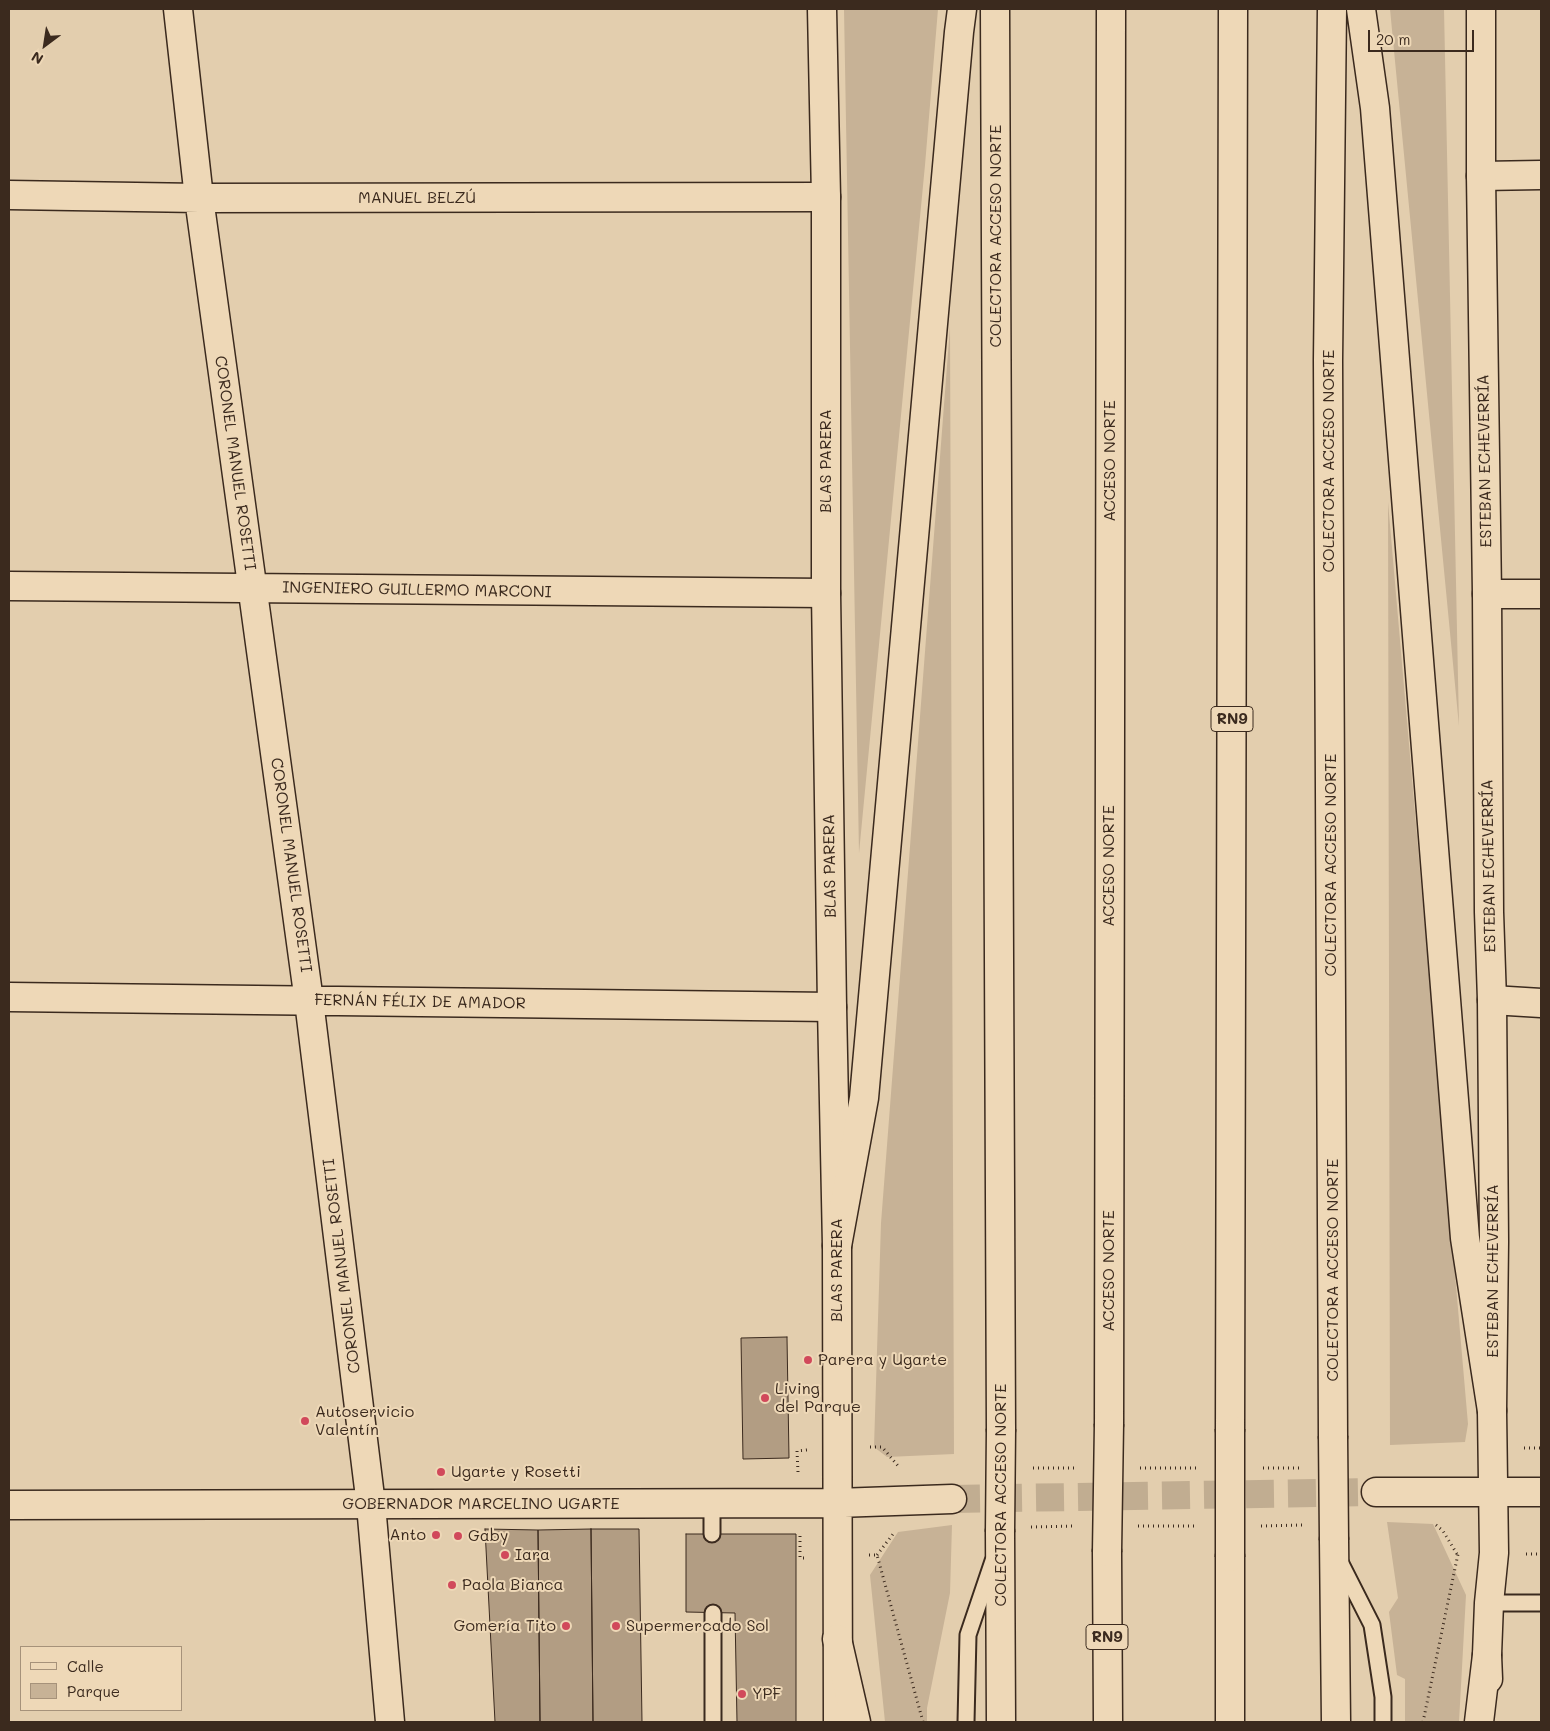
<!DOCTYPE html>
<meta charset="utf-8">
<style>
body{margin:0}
#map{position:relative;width:1550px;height:1731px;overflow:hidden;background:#e3ceae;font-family:Mali,sans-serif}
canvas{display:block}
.frame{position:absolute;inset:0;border:10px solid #3b2a1e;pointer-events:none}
.legend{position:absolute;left:20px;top:1646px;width:162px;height:65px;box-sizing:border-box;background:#eed8b7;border:1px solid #a6927a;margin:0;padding:6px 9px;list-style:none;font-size:15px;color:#3b2a1e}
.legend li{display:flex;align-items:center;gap:10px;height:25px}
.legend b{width:25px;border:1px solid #a6927a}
.north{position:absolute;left:20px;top:20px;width:50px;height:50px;-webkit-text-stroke:4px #eed8b7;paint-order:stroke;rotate:211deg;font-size:14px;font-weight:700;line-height:20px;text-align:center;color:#3b2a1e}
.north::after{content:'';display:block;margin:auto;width:18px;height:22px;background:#3b2a1e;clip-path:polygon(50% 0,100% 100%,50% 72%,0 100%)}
.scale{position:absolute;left:1368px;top:30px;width:106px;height:22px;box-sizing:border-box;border:2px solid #3b2a1e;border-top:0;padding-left:6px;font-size:15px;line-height:18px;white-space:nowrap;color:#3b2a1e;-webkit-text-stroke:4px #eed8b7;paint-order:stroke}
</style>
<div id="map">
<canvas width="1550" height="1731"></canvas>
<div class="frame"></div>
<ul class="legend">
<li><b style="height:6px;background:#eed8b7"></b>Calle</li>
<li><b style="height:14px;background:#c7b296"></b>Parque</li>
</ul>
<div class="north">N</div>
<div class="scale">20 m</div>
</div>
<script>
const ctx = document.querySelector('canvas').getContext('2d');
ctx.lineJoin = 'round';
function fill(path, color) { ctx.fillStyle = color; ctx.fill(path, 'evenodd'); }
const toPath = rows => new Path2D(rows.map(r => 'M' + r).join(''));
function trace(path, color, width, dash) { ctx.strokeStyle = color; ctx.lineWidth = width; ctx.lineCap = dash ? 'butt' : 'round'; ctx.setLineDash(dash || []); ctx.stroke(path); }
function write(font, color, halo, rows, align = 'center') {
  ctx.font = font + ' Mali,sans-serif'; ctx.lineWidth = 4; ctx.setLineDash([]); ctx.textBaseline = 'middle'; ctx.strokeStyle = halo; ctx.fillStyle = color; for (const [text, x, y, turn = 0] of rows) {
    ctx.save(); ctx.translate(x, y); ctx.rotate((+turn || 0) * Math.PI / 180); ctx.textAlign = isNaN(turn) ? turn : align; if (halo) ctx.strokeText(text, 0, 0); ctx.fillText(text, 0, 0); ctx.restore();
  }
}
fill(toPath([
 [844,9,938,9,925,165,859,853],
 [1390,9,1444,9,1459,726],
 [950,327,954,1454,887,1457,874,1447,881,1223],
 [1388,502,1468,1424,1465,1442,1390,1445],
 [1387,1522,1433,1524,1466,1595,1459,1722,1405,1722,1405,1679,1397,1675,1389,1612,1398,1598],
 [952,1525,950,1593,927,1708,927,1722,885,1722,870,1575,898,1532]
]), '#c7b296');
const building = toPath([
 [787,1337,789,1458,743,1459,741,1338,787,1337],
 [485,1529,538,1530,540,1722,495,1722,485,1529],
 [591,1529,639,1529,642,1722,593,1722,591,1529],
 [591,1529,593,1722,540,1722,538,1530,591,1529],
 [686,1534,796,1534,796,1722,737,1722,735,1613,686,1612,686,1534]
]);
fill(building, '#b29d83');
trace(building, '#3b2a1e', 1);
trace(toPath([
 [952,1499,1376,1492]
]), '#c1ad91', 28, [28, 14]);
const lane = toPath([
 [712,1503,712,1534],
 [1339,1560,1372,1625,1383,1697,1383,1722],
 [1489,1603,1541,1603],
 [713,1722,713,1613],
 [966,1722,968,1635,993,1561]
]);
const street = toPath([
 [178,9,199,198,309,1001,371,1505,390,1722],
 [1481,176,1541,175],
 [9,195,199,198,826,197],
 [9,586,826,593],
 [1487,594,1541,594],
 [9,997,832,1007],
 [1492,1000,1541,1003]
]);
const secondary = toPath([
 [822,9,826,197,826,593,832,1007,837,1246,838,1722],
 [1481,9,1481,176,1487,594,1489,912,1492,1000,1494,1242,1492,1411,1494,1553,1489,1603,1487,1655,1488,1679],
 [1376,1492,1541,1492],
 [9,1505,837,1503,952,1499]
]);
const highway = toPath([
 [995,9,1001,1429],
 [1332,9,1328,360,1333,1436],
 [1361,9,1375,108,1465,1238,1492,1411],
 [837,1246,864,1098,959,32,962,9],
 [1109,1424,1111,9],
 [1230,1429,1233,9],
 [1000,1532,1001,1722],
 [1334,1540,1336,1722],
 [1107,1552,1108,1722],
 [837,1639,856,1722],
 [1230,1722,1230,1557],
 [1479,1722,1487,1655]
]);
trace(lane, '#3b2a1e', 19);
trace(street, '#3b2a1e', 31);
trace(secondary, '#3b2a1e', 31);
trace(highway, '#3b2a1e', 31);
trace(toPath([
 [870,1447,882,1447,899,1467],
 [1524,1448,1541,1448],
 [1033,1468,1077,1468],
 [1140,1468,1199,1468],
 [1263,1468,1302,1468],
 [798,1472,797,1451,807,1450],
 [1436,1525,1443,1531,1457,1554],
 [1138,1526,1197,1526],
 [1261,1526,1302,1525],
 [1031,1527,1074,1526],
 [800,1536,800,1558,805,1558],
 [1526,1554,1541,1554],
 [869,1555,877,1555,923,1722],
 [877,1555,893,1534],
 [1423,1722,1458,1554]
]), '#3b2a1e', 3, [1, 4]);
trace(lane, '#eed8b7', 15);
trace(street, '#eed8b7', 28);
trace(secondary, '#eed8b7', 28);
trace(highway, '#eed8b7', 28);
const highwayBridge = toPath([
 [1333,1436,1334,1540],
 [1000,1532,1001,1429],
 [1107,1552,1109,1424],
 [1230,1557,1230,1429]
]);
trace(highwayBridge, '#3b2a1e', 31, []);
trace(highwayBridge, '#eed8b7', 28);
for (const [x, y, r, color] of [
 [808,1360,5,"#d1495b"],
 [765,1398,5,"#d1495b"],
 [305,1421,5,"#d1495b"],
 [441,1472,5,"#d1495b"],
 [436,1535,5,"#d1495b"],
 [458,1536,5,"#d1495b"],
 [505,1555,5,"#d1495b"],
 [452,1585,5,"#d1495b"],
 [566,1626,5,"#d1495b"],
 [616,1626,5,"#d1495b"],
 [742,1694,5,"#d1495b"]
]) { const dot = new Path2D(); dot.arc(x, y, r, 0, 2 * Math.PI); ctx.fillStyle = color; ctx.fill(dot); trace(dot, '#eed8b7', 2); }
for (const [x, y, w] of [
 [1232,719,42],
 [1107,1637,42]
]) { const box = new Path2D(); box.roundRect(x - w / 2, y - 12.5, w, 25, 4); ctx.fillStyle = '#eed8b7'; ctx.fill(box); trace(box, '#3b2a1e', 1); }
write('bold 15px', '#3b2a1e', null, [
 ["RN9",1232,719],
 ["RN9",1107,1637]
]);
write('16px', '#3b2a1e', '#eed8b7', [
 ["MANUEL BELZÚ",417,198],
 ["COLECTORA ACCESO NORTE",996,236,-90],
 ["BLAS PARERA",826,461,-90],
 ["ACCESO NORTE",1110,461,-90],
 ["COLECTORA ACCESO NORTE",1329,461,-90],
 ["ESTEBAN ECHEVERRÍA",1485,461,-91],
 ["CORONEL MANUEL ROSETTI",235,463,82],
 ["INGENIERO GUILLERMO MARCONI",417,590,1],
 ["CORONEL MANUEL ROSETTI",291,865,82],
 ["COLECTORA ACCESO NORTE",1331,865,-90],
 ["BLAS PARERA",830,866,-91],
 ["ACCESO NORTE",1109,866,-90],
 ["ESTEBAN ECHEVERRÍA",1489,866,-91],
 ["FERNÁN FÉLIX DE AMADOR",420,1002,1],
 ["CORONEL MANUEL ROSETTI",342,1266,-97],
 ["BLAS PARERA",837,1270,-90],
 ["COLECTORA ACCESO NORTE",1333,1270,-90],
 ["ACCESO NORTE",1109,1271,-90],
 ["ESTEBAN ECHEVERRÍA",1493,1271,-90],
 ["COLECTORA ACCESO NORTE",1001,1495,-90],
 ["GOBERNADOR MARCELINO UGARTE",481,1504]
]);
write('16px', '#3b2a1e', '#eed8b7', [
 ["Parera y Ugarte",818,1360],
 ["Living",775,1389],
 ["del Parque",775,1407],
 ["Autoservicio",315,1412],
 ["Valentín",315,1430],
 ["Ugarte y Rosetti",451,1472],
 ["Anto",426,1535,"right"],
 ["Gaby",468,1536],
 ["Iara",515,1555],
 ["Paola Bianca",462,1585],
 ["Gomería Tito",556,1626,"right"],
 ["Supermercado Sol",626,1626],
 ["YPF",752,1694]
], 'left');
</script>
